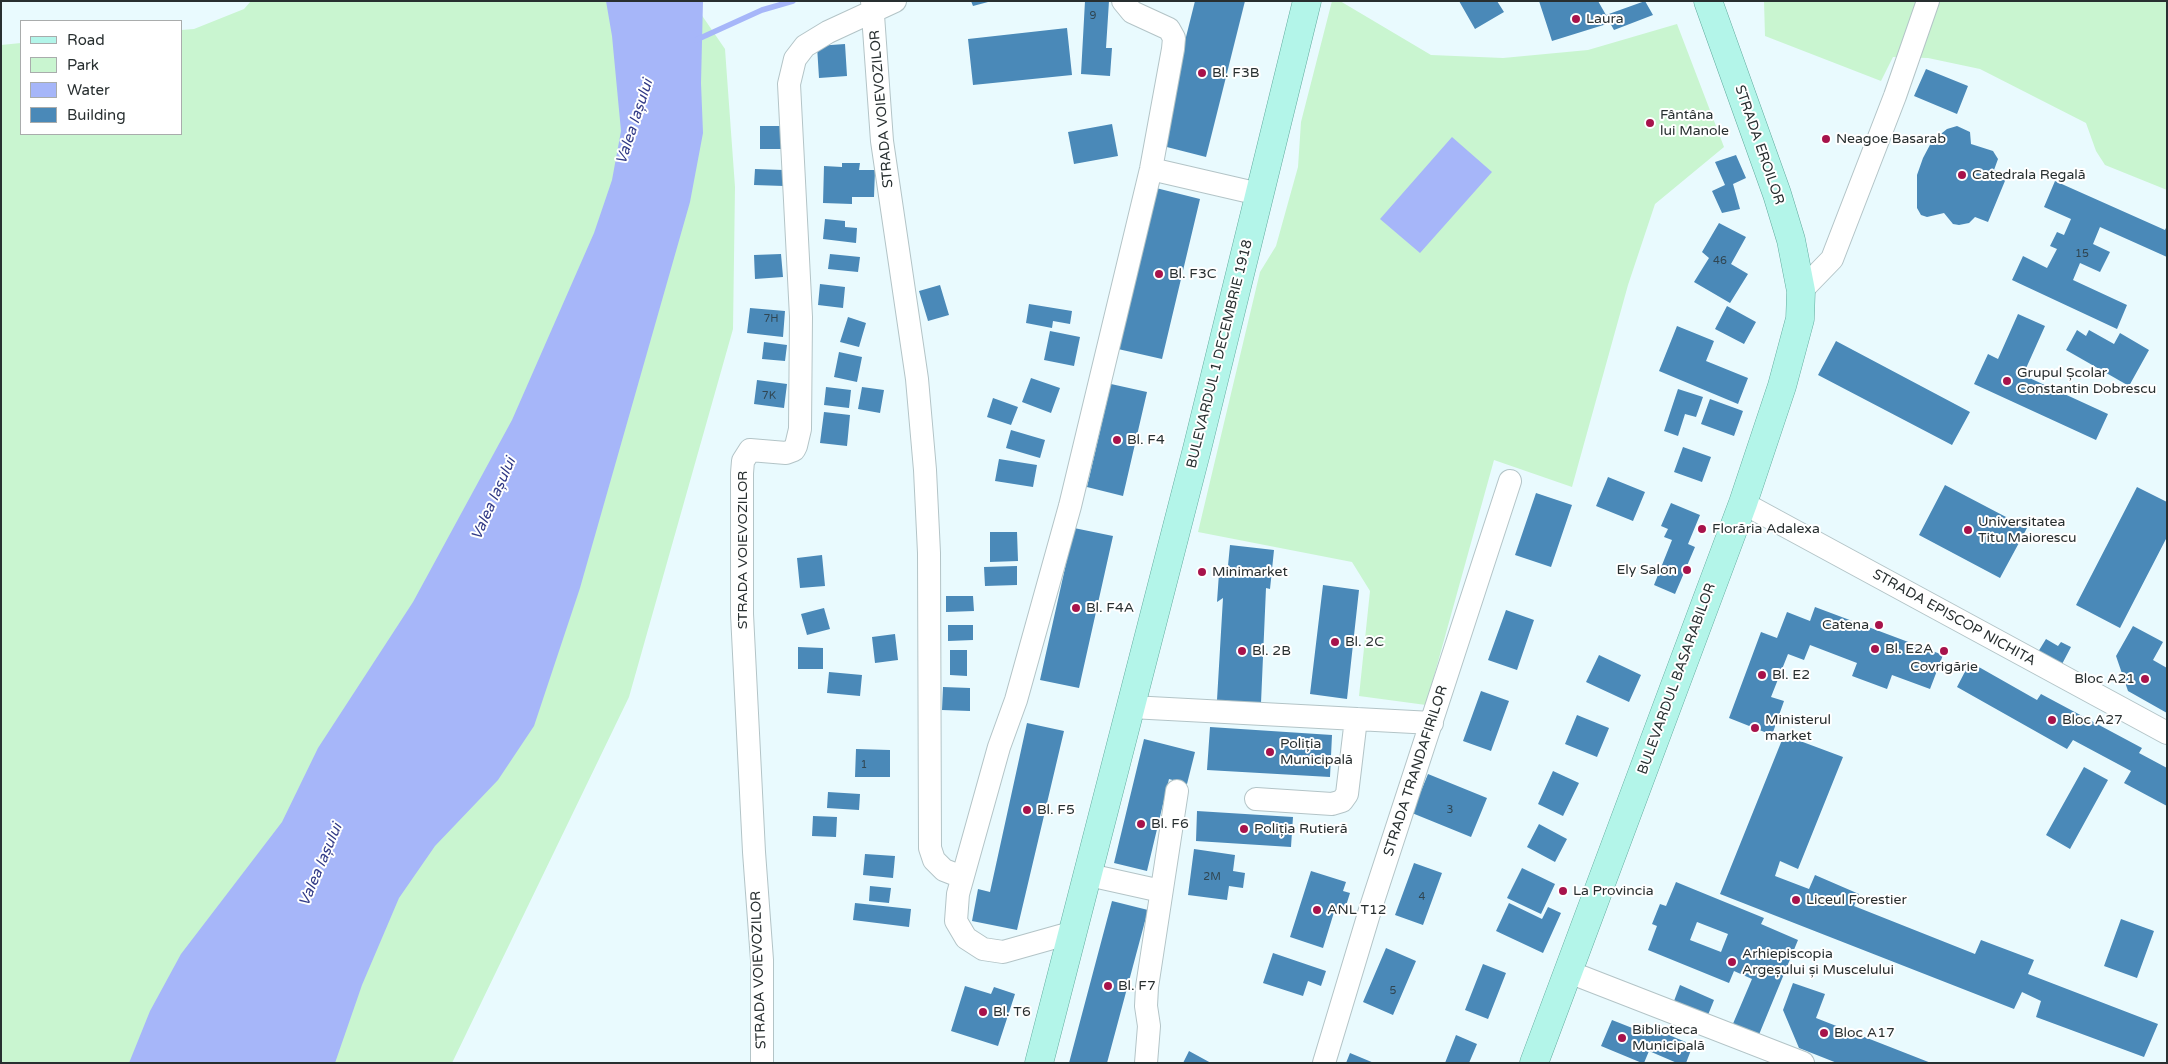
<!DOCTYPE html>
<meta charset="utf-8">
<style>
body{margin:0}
#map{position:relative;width:2168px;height:1064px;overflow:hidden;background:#e9fafe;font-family:"Varela Round",sans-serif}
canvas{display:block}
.frame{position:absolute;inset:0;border:2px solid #282f30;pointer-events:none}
.legend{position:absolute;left:20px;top:20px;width:162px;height:115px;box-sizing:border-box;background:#fff;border:1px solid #a9acac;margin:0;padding:6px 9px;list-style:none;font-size:15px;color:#282f30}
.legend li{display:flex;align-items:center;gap:10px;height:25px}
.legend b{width:25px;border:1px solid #a9acac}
</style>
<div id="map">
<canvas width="2168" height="1064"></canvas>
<div class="frame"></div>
<ul class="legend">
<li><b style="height:6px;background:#b3f5e9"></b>Road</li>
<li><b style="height:14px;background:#c9f5d0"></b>Park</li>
<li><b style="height:14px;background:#a6b6f9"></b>Water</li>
<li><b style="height:14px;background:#4a89b8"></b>Building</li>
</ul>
</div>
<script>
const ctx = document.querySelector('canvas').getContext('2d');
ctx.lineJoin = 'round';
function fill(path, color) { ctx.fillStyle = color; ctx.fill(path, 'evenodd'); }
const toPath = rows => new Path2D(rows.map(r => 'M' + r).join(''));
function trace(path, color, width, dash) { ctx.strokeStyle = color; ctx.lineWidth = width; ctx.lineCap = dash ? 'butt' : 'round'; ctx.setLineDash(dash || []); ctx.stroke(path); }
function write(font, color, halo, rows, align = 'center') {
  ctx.font = font + ' "Varela Round",sans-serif'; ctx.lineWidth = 4; ctx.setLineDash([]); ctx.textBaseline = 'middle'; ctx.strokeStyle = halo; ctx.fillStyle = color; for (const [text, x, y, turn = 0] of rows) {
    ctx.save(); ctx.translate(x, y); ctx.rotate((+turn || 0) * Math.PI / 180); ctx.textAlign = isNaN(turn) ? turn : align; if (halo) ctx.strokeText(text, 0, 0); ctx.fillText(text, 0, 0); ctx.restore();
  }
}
fill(toPath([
 [251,1,692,1,725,49,735,187,733,329,629,697,452,1063,1,1063,1,45,21,43,21,134,181,134,181,30,194,29,244,9],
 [1332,1,1340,1,1431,55,1503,58,1588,50,1677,24,1724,147,1655,204,1628,285,1572,487,1494,460,1426,705,1359,696,1370,591,1352,562,1198,532,1260,272,1276,246,1298,167,1301,122],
 [1764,1,2167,1,2167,190,2105,165,2096,151,2086,123,1980,69,1928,58,1893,57,1881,81,1765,36]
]), '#c9f5d0');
fill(toPath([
 [606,1,703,1,701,83,703,133,690,202,580,588,534,726,498,780,435,846,399,898,362,985,335,1063,129,1063,150,1011,181,954,282,822,318,748,413,602,512,420,594,233,612,180,621,131,612,36],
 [1452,137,1492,172,1420,253,1380,219]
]), '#a6b6f9');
trace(toPath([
 [696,40,762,10,793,1]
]), '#a6b6f9', 5.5);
fill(toPath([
 [971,1,988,1,988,2,973,6],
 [1085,1,1109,1,1106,48,1112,48,1110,76,1081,74],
 [1195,1,1245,1,1206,157,1159,145],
 [1459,1,1497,1,1504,12,1475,29],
 [1539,1,1598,1,1606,15,1645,1,1653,15,1614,30,1610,23,1552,41],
 [1067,28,1072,75,973,85,968,39],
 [845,44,847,76,819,78,817,46],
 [1926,69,1968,86,1957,114,1914,96],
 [1112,124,1118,156,1074,164,1068,132],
 [760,126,781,126,781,149,760,149],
 [1957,126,1970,132,1971,144,1993,151,1998,159,1994,170,2007,176,1988,222,1975,217,1969,223,1959,225,1953,224,1944,213,1927,217,1921,215,1917,208,1917,175,1923,158,1932,141,1947,129],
 [1736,155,1746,178,1733,184,1740,209,1722,213,1712,191,1725,185,1715,162],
 [842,163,860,163,859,170,875,170,874,197,852,197,852,204,823,203,824,166,842,167],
 [755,169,784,170,784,186,754,185],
 [2055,181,2165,230,2167,226,2167,257,2100,227,2093,244,2110,252,2100,272,2080,263,2073,280,2127,305,2117,329,2012,280,2023,256,2047,268,2057,249,2050,246,2057,232,2064,235,2071,219,2044,207],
 [1156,188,1200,199,1162,359,1118,349],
 [825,219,845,221,845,227,857,228,856,243,823,239],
 [1719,223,1746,237,1731,264,1748,274,1730,303,1694,282,1709,258,1702,252],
 [781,254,783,277,755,279,754,255],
 [830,254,860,257,858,272,828,269],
 [820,284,845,287,843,308,818,305],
 [940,285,949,315,928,321,919,291],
 [1029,304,1072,311,1070,324,1053,321,1052,328,1026,323],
 [1727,306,1756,322,1744,344,1715,329],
 [750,308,785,311,783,337,747,333],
 [2018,314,2045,326,2023,375,2108,414,2096,440,1974,384,1988,354,1998,359],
 [848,317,866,323,859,347,840,342],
 [1677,326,1714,341,1706,361,1748,378,1738,404,1659,371],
 [2077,330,2086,336,2089,330,2114,344,2120,333,2149,350,2129,386,2066,350],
 [1050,331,1080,337,1074,366,1044,360],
 [1836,341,1970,412,1952,445,1818,375],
 [764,342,787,345,785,361,762,359],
 [839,352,862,357,857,382,834,377],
 [1031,378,1060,388,1051,413,1022,402],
 [757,380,787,384,784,408,754,404],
 [1111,384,1147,392,1123,496,1087,487],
 [826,387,851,390,849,408,824,405],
 [862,387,884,390,880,413,858,409],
 [1678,389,1703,397,1696,417,1685,414,1678,436,1664,431],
 [993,398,1018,407,1011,425,987,417],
 [1710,399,1743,411,1734,436,1701,424],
 [824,412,850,415,847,446,820,443],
 [1011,430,1045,440,1040,458,1006,448],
 [1683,447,1711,457,1702,482,1674,472],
 [999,459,1037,465,1033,487,995,481],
 [1608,477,1645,492,1633,521,1596,506],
 [1945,485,2027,528,2000,578,1919,535],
 [2137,487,2167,502,2167,537,2120,628,2076,605],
 [1536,493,1572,505,1551,567,1515,555],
 [1671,503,1700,515,1688,544,1695,547,1675,594,1654,585,1672,540,1664,537,1668,529,1661,526],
 [1074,528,1113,536,1079,688,1040,680],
 [990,532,1017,532,1018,561,990,562],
 [1230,545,1274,550,1270,589,1266,588,1261,703,1217,700,1223,598,1217,602,1219,573,1227,576],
 [822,555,825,586,800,588,797,558],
 [1017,566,1017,585,985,586,984,567],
 [1323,585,1359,590,1347,699,1310,694],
 [946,596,973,596,974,611,946,612],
 [1815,607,1943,655,1930,689,1892,675,1887,689,1852,676,1857,663,1810,645,1804,660,1788,654,1771,697,1784,701,1772,735,1729,718,1761,632,1777,638,1787,612,1810,621],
 [824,608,830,629,807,635,801,614],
 [1506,610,1534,620,1517,670,1488,660],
 [948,625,973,625,973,640,948,641],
 [2133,626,2163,642,2153,660,2167,668,2167,713,2128,691,2116,656],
 [895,634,898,660,875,663,872,637],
 [2046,639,2058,646,2061,642,2071,647,2061,666,2038,652],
 [798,647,823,648,823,669,798,669],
 [950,650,967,650,967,676,950,675],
 [1599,655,1641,675,1629,702,1586,682],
 [1970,662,2037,700,2041,694,2142,748,2139,753,2167,768,2167,806,2124,783,2131,771,2073,740,2067,749,1957,687],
 [829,672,862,675,860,696,827,693],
 [943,687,970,688,970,711,942,710],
 [1481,691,1509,701,1491,751,1463,741],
 [1577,715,1609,728,1597,757,1565,744],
 [1027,723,1064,731,1017,930,972,921,978,889,990,892],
 [1210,727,1332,735,1330,777,1207,770],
 [1784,735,1843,757,1798,869,1780,861,1775,876,1809,889,1815,875,1859,894,1854,906,1975,954,1981,940,2034,960,2028,974,2158,1024,2144,1057,2036,1017,2041,1001,2022,992,2014,1009,1720,894],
 [1144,739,1195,752,1187,784,1169,779,1147,871,1114,863],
 [856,749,890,750,890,777,855,777],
 [2084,767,2108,780,2070,849,2046,835],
 [1553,771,1579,783,1563,816,1538,804],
 [1428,774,1487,798,1471,837,1412,813],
 [828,792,860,794,859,810,827,808],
 [1197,811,1293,817,1291,847,1196,841],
 [813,816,837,817,836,837,812,836],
 [1539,824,1567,839,1555,862,1527,847],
 [1194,849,1235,855,1233,871,1245,873,1243,888,1229,886,1227,900,1188,895],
 [865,854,895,856,893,878,863,875],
 [1414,863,1442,873,1423,925,1395,915],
 [1522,868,1555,884,1541,914,1507,898],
 [1311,871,1346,882,1343,891,1350,893,1344,912,1335,909,1323,948,1290,937],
 [1676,882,1764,918,1761,924,1798,940,1758,1037,1732,1026,1752,979,1734,971,1729,983,1648,950,1657,926,1652,924,1660,904,1666,906],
 [1697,922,1728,934,1721,952,1690,940],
 [870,886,891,888,889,903,869,901],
 [1112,901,1148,910,1107,1063,1069,1063],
 [855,903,911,909,909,927,853,920],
 [1509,903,1542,919,1548,907,1561,913,1543,953,1496,931],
 [2121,919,2154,931,2137,978,2104,966],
 [1386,948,1416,961,1393,1015,1363,1002],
 [1273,953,1326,971,1321,986,1308,981,1303,996,1263,983],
 [1483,964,1506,973,1488,1019,1465,1010],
 [1793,983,1825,994,1816,1018,1931,1063,1837,1063,1799,1048,1783,1010],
 [1680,985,1714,1000,1708,1015,1674,1001],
 [965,986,991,994,994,987,1015,994,998,1046,951,1031],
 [1612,1020,1650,1035,1652,1028,1693,1045,1686,1063,1677,1063,1649,1051,1644,1063,1642,1063,1601,1046],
 [1456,1035,1477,1044,1469,1063,1445,1063],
 [1189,1051,1211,1063,1183,1063],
 [1350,1053,1374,1063,1346,1063]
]), '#4a89b8');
const minor = toPath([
 [872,1,882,141,917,379,925,470,929,553,930,848,934,860,944,870,962,877],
 [1151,169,1259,194],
 [1801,291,1832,259,1895,96,1928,1],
 [1743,503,2167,733],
 [1131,707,1432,723],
 [1256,799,1332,804,1342,801,1347,794,1356,719],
 [1089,875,1161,891],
 [1074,932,1003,952,983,949,966,938,956,921,958,894,999,747,1016,700,1070,506,1151,169,1173,49,1174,38,1169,29,1132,12,1123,1],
 [1569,972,1803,1063],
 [762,1063,762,960,754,852,742,614,742,473,743,461,750,450,786,453,794,450,796,446,800,429,801,317,789,84,795,59,805,46,828,32,895,1],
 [1146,1063,1149,1026,1146,1006,1147,987,1177,791],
 [1324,1063,1371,907,1510,481]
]);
const major = toPath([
 [1039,1063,1197,449,1307,1],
 [1534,1063,1743,503,1782,386,1800,319,1801,291,1791,240,1777,194,1708,1]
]);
trace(minor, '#b3c4c7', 24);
trace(major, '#61ab9e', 29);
trace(minor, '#fff', 22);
trace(major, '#b3f5e9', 28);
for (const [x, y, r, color] of [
 [1576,19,5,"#a7134b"],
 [1202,73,5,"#a7134b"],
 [1650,123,5,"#a7134b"],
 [1826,139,5,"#a7134b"],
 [1962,175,5,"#a7134b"],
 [1159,274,5,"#a7134b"],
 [2007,381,5,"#a7134b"],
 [1117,440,5,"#a7134b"],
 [1702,529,5,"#a7134b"],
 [1968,530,5,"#a7134b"],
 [1687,570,5,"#a7134b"],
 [1202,572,5,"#a7134b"],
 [1076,608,5,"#a7134b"],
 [1879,625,5,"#a7134b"],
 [1335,642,5,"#a7134b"],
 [1875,649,5,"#a7134b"],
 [1242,651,5,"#a7134b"],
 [1944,651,5,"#a7134b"],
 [1762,675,5,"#a7134b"],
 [2145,679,5,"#a7134b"],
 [2052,720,5,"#a7134b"],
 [1755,728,5,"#a7134b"],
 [1270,752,5,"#a7134b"],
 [1027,810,5,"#a7134b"],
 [1141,824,5,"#a7134b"],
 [1244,829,5,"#a7134b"],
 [1563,891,5,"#a7134b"],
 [1796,900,5,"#a7134b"],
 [1317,910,5,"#a7134b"],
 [1732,962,5,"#a7134b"],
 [1108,986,5,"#a7134b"],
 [983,1012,5,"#a7134b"],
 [1824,1033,5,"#a7134b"],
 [1622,1038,5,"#a7134b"]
]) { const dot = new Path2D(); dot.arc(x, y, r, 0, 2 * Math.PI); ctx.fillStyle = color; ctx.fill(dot); trace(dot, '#fff', 2); }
write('11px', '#304652', null, [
 ["9",1093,16],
 ["15",2082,254],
 ["46",1720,261],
 ["7H",771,319],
 ["7K",769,396],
 ["1",864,765],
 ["3",1450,810],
 ["2M",1212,877],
 ["4",1422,897],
 ["5",1393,991]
]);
write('14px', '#282f30', '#fff', [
 ["Laura",1586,19],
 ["Bl. F3B",1212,73],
 ["Fântâna",1660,115],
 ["lui Manole",1660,131],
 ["Neagoe Basarab",1836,139],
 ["Catedrala Regală",1972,175],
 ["Bl. F3C",1169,274],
 ["Grupul Școlar",2017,373],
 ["Constantin Dobrescu",2017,389],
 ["Bl. F4",1127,440],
 ["Universitatea",1978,522],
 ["Titu Maiorescu",1978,538],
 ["Florăria Adalexa",1712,529],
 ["Ely Salon",1677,570,"right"],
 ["Minimarket",1212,572],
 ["Bl. F4A",1086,608],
 ["Catena",1869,625,"right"],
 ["Bl. 2C",1345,642],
 ["Bl. E2A",1885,649],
 ["Bl. 2B",1252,651],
 ["Covrigărie",1944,667,"center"],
 ["Bl. E2",1772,675],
 ["Bloc A21",2135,679,"right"],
 ["Ministerul",1765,720],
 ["market",1765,736],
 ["Bloc A27",2062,720],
 ["Poliția",1280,744],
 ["Municipală",1280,760],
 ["Bl. F5",1037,810],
 ["Bl. F6",1151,824],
 ["Poliția Rutieră",1254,829],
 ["La Provincia",1573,891],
 ["Liceul Forestier",1806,900],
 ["ANL T12",1327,910],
 ["Arhiepiscopia",1742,954],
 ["Argeșului și Muscelului",1742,970],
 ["Bl. F7",1118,986],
 ["Bl. T6",993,1012],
 ["Biblioteca",1632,1030],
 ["Municipală",1632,1046],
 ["Bloc A17",1834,1033]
], 'left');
write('14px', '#282f30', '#fff', [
 ["STRADA VOIEVOZILOR",882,109,-95],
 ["STRADA EROILOR",1759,145,71],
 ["BULEVARDUL 1 DECEMBRIE 1918",1220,354,-76],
 ["STRADA VOIEVOZILOR",743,550,-90],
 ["STRADA EPISCOP NICHITA",1954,618,29],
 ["BULEVARDUL BASARABILOR",1677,679,-70],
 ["STRADA TRANDAFIRILOR",1416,771,-72],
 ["STRADA VOIEVOZILOR",759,970,-92]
]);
write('italic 15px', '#323b87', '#fff', [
 ["Valea Iașului",635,122,-72],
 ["Valea Iașului",494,499,-66],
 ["Valea Iașului",321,865,-67]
]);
</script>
